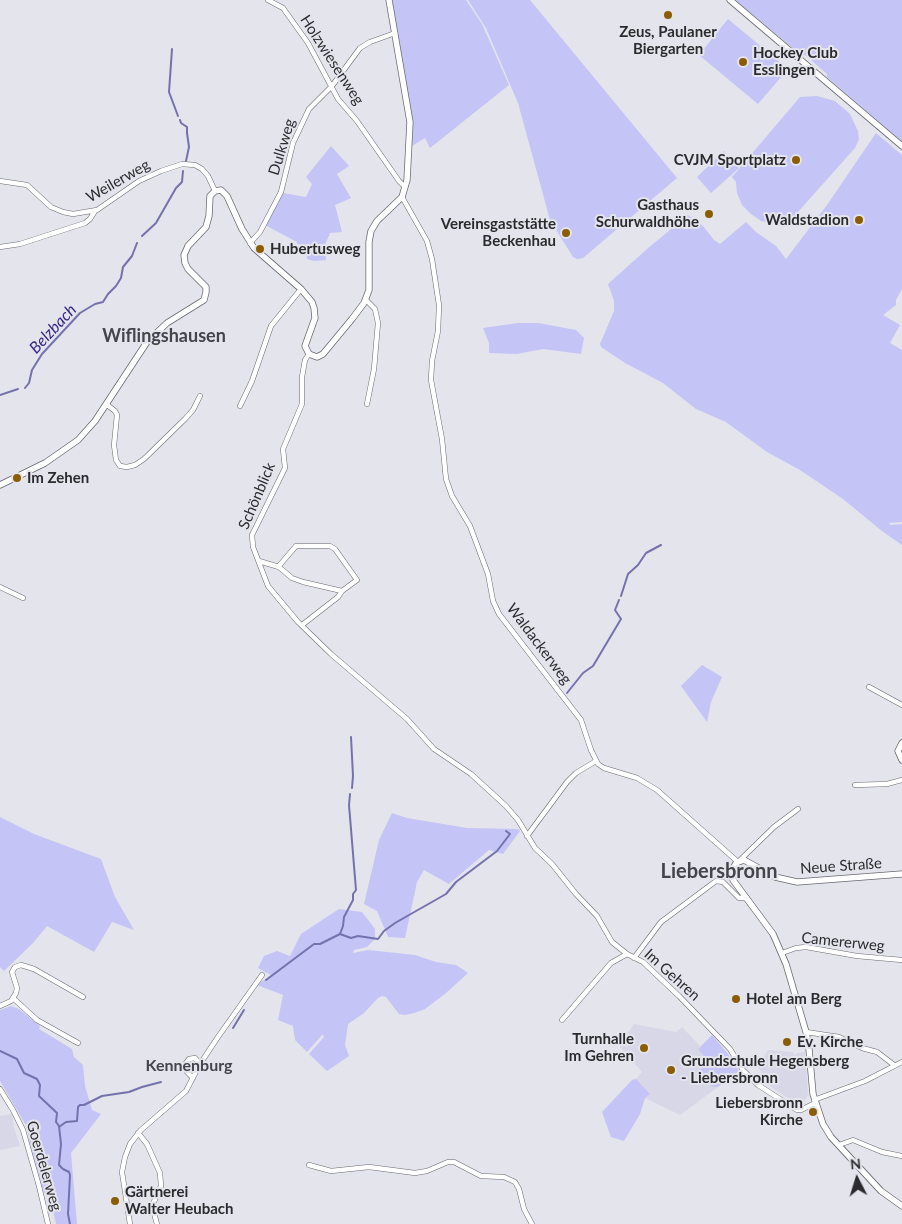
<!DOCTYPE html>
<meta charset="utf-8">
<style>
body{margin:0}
#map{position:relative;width:902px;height:1224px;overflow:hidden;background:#e4e4ec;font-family:Lato,sans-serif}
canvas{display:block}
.north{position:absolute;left:832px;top:1154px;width:50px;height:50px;-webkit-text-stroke:4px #e4e4ec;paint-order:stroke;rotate:355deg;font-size:14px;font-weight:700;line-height:20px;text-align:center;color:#2b2b2f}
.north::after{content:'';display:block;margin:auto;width:18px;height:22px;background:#2b2b2f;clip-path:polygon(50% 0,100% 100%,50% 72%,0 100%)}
</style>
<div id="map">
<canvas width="902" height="1224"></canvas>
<div class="north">N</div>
</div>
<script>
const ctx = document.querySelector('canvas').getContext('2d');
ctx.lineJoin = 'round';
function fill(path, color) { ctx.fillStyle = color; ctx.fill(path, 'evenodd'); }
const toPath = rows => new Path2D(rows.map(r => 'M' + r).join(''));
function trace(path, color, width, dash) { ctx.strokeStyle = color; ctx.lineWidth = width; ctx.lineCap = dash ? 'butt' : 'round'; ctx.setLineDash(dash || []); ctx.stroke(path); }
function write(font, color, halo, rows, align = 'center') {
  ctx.font = font + ' Lato,sans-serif'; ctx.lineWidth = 4; ctx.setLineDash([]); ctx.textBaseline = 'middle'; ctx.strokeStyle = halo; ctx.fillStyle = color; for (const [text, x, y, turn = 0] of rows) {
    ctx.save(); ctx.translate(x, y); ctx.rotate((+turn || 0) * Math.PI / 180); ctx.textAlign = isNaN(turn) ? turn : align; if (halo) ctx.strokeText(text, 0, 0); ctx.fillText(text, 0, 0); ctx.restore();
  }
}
fill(toPath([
 [634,1024,676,1032,682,1027,700,1046,698,1049,708,1060,713,1087,718,1087,680,1115,645,1098,650,1094,636,1079,642,1072,620,1047,620,1044],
 [768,1050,793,1052,794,1055,797,1053,805,1052,808,1095,804,1102,800,1104,795,1103,757,1077,762,1072,757,1067],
 [12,1114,14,1128,20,1146,0,1150,0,1116]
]), '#d7d7e7');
fill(toPath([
 [392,0,466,0,482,24,509,85,430,148,425,138,412,146,413,126],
 [468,0,530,0,677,178,583,258,577,259,573,257,550,220,518,103,486,28],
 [735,0,902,0,902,142,827,77,827,74,805,55,802,56],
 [728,19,788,69,758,104,699,55],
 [817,96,835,101,850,114,858,131,859,139,855,148,789,222,779,225,761,221,751,214,742,205,737,193,736,182,732,177,800,97],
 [876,133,902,155,902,289,896,300,896,305,883,315,900,325,890,343,902,350,902,522,889,523,890,525,902,524,902,545,882,531,843,499,800,470,767,452,726,422,696,409,663,383,625,363,601,347,600,344,614,311,614,301,608,284,647,249,688,215,703,226,714,240,720,244,746,222,756,232,776,246,786,259,827,205],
 [331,146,349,166,337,174,351,198,335,205,342,232,330,233,325,245,326,260,314,261,307,259,306,245,297,244,297,242,265,225,283,193,306,197,312,184,306,177],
 [724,151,739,168,711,193,697,177],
 [518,323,538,323,576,330,584,338,581,354,543,349,517,354,489,353,489,343,483,328],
 [702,665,722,677,711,702,707,722,681,686],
 [392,813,407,818,467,828,518,829,520,831,503,854,489,850,449,884,424,870,417,882,405,938,388,937,377,911,364,904,379,840],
 [0,817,34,834,101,859,115,897,134,930,112,922,94,952,47,926,33,943,4,971,0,967],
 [339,909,362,912,375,929,375,939,367,947,354,950,353,953,368,950,415,955,436,962,456,965,468,973,446,993,425,1009,414,1013,405,1015,399,1014,386,997,382,996,378,998,364,1013,348,1024,345,1045,349,1056,327,1071,309,1054,324,1037,323,1034,307,1052,295,1040,293,1026,278,1020,283,995,257,985,271,975,258,968,264,956,277,951,290,956,301,934],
 [11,1006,19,1009,40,1026,39,1029,72,1049,74,1057,83,1065,85,1086,92,1110,101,1114,71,1153,77,1224,56,1224,49,1192,44,1193,29,1140,27,1127,0,1081,0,1010],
 [712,1035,728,1054,739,1071,718,1087,713,1087,704,1081,701,1068,707,1060,698,1049],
 [636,1079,650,1094,645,1098,640,1114,624,1141,611,1137,602,1112,632,1080]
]), '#c4c4f6');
trace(toPath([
 [172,49,169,92,178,116],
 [180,120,181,123,187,127,187,133,189,147,186,161],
 [142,236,156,223,176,188,182,182,183,171],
 [25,388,29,383,32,370,42,354,80,313,95,304,103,302,108,294,116,286,121,278,123,267,132,256,137,243],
 [0,395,18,389],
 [621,596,628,574,638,565,646,553,661,545],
 [567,693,583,673,593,666,621,619,615,610,619,600],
 [351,737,353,776,352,788],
 [340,934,343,926,344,917,353,900,353,894,356,890,349,805,350,794],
 [266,980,314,944,320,944,340,934,351,938,358,936,378,939,384,931,395,923,446,894,456,882,497,851,510,834,506,831],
 [233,1028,244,1010],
 [0,1051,17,1059,24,1073,37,1079,40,1085,39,1096,57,1113,56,1122,59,1126,61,1144,59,1165,63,1169,69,1172,70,1175,68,1214,70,1224],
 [59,1127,66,1122,77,1121,78,1107,80,1105,84,1105,102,1096,129,1092,142,1087,161,1082]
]), '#7472ad', 2);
const minor = toPath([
 [268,0,283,8,308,43,338,99,357,121,399,181,405,187],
 [0,181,27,185,51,207,63,212,73,214,97,210,139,181,161,171,182,164,195,165,202,169,208,176,215,191],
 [402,197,427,241,432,259,439,305,438,331,432,361,431,380,442,439,446,479,452,496,470,526,488,574,493,601,499,614,581,720,591,750,598,764,604,768,637,778,657,790,738,862,774,827,798,809],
 [250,243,260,232,281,192,293,143,309,109,332,86,360,48,370,42,395,33],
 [0,247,20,244,85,223,90,219,95,211],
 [366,300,375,309,378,323,374,369,367,404],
 [309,354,305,360,302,377,302,404,283,449,285,468,252,535,253,547,268,586,298,622,331,654,407,719,434,749,471,774,506,806,518,820,535,848,552,864,576,894,597,916,612,942,627,954,643,962,679,996,730,1049,743,1070,758,1085,797,1110,801,1110,815,1103],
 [106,404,115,411,117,415,114,445,116,460,120,466,127,467,135,465,144,459,185,419,193,410,200,396],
 [240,406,252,381,271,326,301,289],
 [259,561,279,567,292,578,303,582,342,591],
 [278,567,296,546,330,546,335,549,357,580,342,591,338,597,302,625],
 [0,587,23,598],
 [869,687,902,705],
 [855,785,887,784,902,780],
 [527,836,567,782,576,773,596,761],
 [782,953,796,948,806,947,857,956,902,960],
 [634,958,661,922,716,881,723,882,739,898,747,898],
 [13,998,37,1020,78,1043],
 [0,1006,11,1001,16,993,17,988,12,972,15,967,21,965,34,969,83,997],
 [562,1020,611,963,627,954],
 [806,1032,839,1037,862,1048,877,1052,894,1065],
 [193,1078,187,1072,186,1063,189,1059,195,1058,200,1064],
 [0,1089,13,1110,23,1130,39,1186,48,1224],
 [814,1100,865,1081,902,1062],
 [138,1133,147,1144,160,1173,161,1186,152,1206,157,1224],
 [839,1145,853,1140,882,1152,902,1156],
 [309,1165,331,1171,369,1167,415,1173,427,1171,448,1162,454,1162,481,1176,504,1177,515,1182,519,1189,524,1209,532,1224],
 [130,1224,122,1172,125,1157,130,1144,141,1130,186,1091,200,1064,218,1037,262,975]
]);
const tertiary = toPath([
 [730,0,902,146],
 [0,485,45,463,78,440,95,421,147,342,167,323,204,300,206,292,206,287,188,269,185,263,184,255,188,246,206,227,209,216,210,196,215,191,221,190,227,196,242,229,254,248,301,289,312,302,314,308,315,318,305,346,309,354,317,357,323,354,352,319,364,303,369,290,369,242,371,231,377,221,402,197,407,180,410,122,389,0],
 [902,743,898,751,902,760],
 [902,874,797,882,775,877,744,860,736,863,731,872,733,880,773,934,786,964,806,1032,809,1049,813,1094,823,1124,831,1137,881,1191,902,1206]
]);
trace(minor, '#68686f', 5.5);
trace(tertiary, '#68686f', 7);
trace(minor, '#fff', 4.5);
trace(tertiary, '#fff', 5.5);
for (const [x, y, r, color] of [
 [668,15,5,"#8b5d02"],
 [743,62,5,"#8b5d02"],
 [796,160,5,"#8b5d02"],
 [709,214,5,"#8b5d02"],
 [859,220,5,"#8b5d02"],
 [566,233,5,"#8b5d02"],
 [260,249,5,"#8b5d02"],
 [17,478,5,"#8b5d02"],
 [736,999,5,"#8b5d02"],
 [787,1042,5,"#8b5d02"],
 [644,1048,5,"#8b5d02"],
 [671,1070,5,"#8b5d02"],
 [813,1112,5,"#8b5d02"],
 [115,1201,5,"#8b5d02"]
]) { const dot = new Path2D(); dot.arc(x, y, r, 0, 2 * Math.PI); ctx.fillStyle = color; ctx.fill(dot); trace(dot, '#e4e4ec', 2); }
write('bold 15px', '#2b2b2f', '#e4e4ec', [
 ["Zeus, Paulaner",668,32,"center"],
 ["Biergarten",668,49,"center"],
 ["Hockey Club",753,53],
 ["Esslingen",753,70],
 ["CVJM Sportplatz",786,160,"right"],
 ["Gasthaus",699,205,"right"],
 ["Schurwaldhöhe",699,222,"right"],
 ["Waldstadion",849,220,"right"],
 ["Vereinsgaststätte",556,224,"right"],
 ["Beckenhau",556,241,"right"],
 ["Hubertusweg",270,249],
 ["Im Zehen",27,478],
 ["Hotel am Berg",746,999],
 ["Turnhalle",634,1039,"right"],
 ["Im Gehren",634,1056,"right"],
 ["Ev. Kirche",797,1042],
 ["Grundschule Hegensberg",681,1061],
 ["- Liebersbronn",681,1078],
 ["Liebersbronn",803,1103,"right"],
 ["Kirche",803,1120,"right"],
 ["Gärtnerei",125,1192],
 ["Walter Heubach",125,1209]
], 'left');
write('15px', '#2b2b2f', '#e4e4ec', [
 ["Holzwiesenweg",332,60,57],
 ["Dulkweg",282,147,-73],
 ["Weilerweg",118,181,-30],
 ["Schönblick",257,496,-67],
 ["Waldackerweg",539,644,53],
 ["Neue Straße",841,866,-4],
 ["Camererweg",843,942,6],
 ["Im Gehren",672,975,42],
 ["Goerdelerweg",44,1166,74]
]);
write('italic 16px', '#382484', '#e4e4ec', [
 ["Belzbach",53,329,-47]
]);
write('bold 16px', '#44444b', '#e4e4ec', [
 ["Kennenburg",189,1066]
]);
write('bold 18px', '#44444b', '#e4e4ec', [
 ["Wiflingshausen",164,336]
]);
write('bold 20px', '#44444b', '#e4e4ec', [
 ["Liebersbronn",719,872]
]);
</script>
